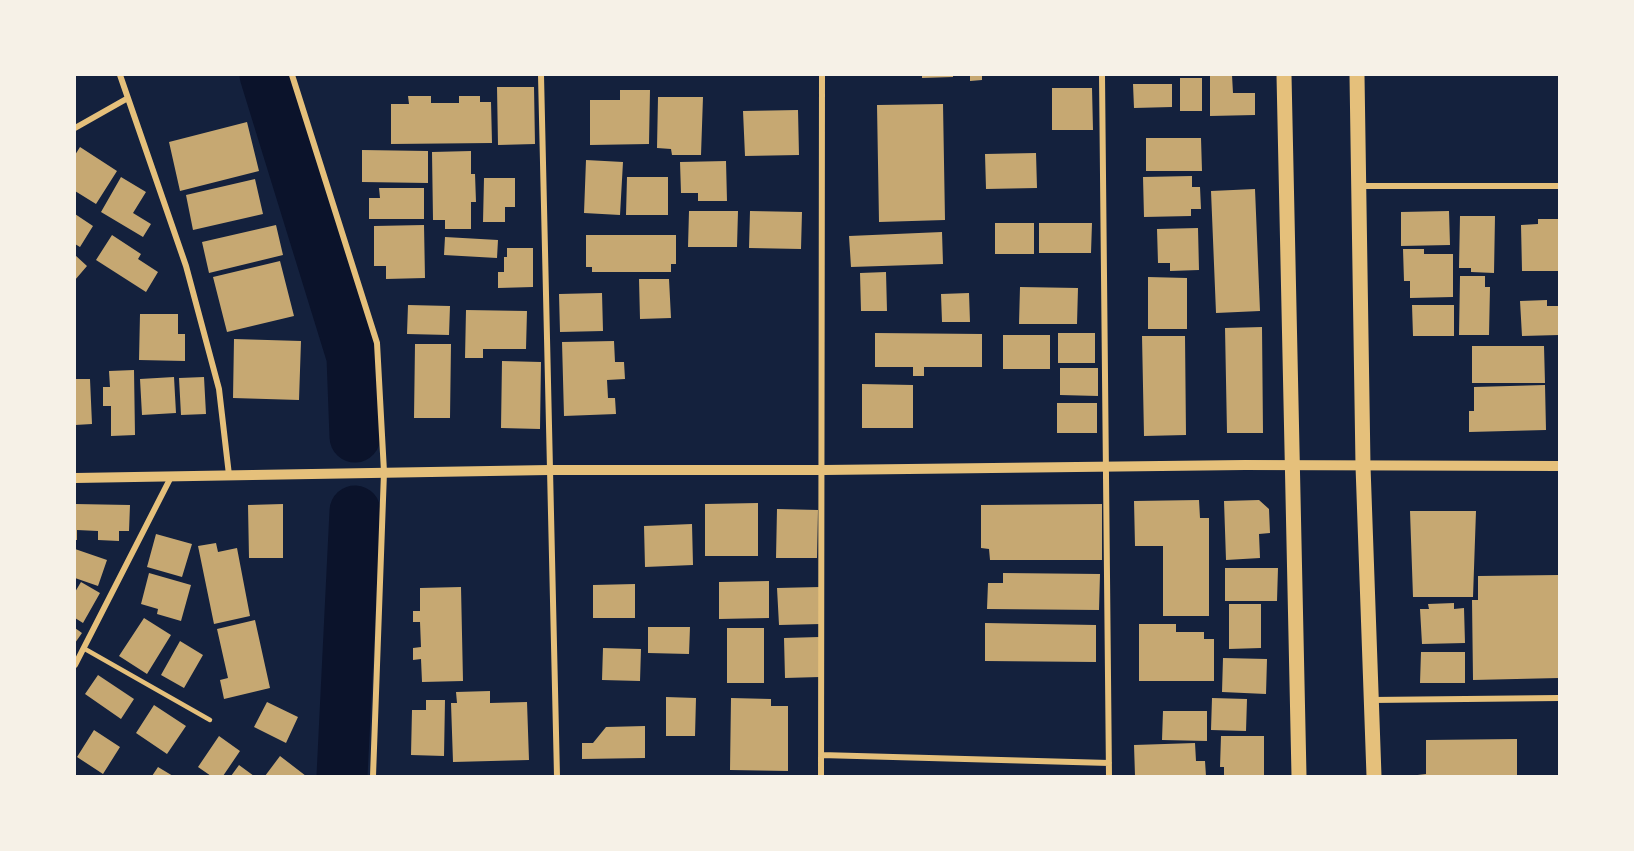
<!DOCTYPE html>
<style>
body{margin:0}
#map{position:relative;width:1634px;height:851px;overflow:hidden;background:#14213d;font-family:Montserrat,sans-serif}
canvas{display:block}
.frame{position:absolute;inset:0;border:76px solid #f6f1e7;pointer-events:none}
</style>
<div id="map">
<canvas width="1634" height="851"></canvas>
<div class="frame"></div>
</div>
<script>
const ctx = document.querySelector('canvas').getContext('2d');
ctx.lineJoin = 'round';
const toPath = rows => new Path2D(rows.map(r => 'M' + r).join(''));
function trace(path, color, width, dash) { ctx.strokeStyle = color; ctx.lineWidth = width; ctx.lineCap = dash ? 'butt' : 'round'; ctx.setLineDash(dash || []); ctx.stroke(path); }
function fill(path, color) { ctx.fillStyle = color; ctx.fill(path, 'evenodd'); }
trace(toPath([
 [265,75,352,357,355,437],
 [342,776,355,511]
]), '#0b132b', 51);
fill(toPath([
 [922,75,953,75,953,77,922,78],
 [970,75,982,75,982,80,970,81],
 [1210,75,1232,75,1233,93,1255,93,1255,115,1210,116],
 [1180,78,1202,78,1202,111,1180,111],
 [1133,84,1172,84,1172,107,1134,108],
 [497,87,534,87,535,144,498,145],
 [1052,88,1092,88,1093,130,1052,130],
 [620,90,650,90,649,144,590,145,590,100,620,100],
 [408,96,431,96,431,103,459,103,459,96,480,96,480,102,491,102,492,143,391,144,391,104,409,104],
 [658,97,703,97,701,155,672,155,671,149,657,148],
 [943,104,945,220,879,222,877,105],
 [798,110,799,155,745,156,743,111],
 [247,122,259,171,180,191,169,142],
 [1146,138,1201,138,1202,171,1146,171],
 [80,147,117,171,96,204,75,191,75,155],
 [362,150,428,151,428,183,362,182],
 [471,151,471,174,475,174,476,202,471,202,471,229,445,229,445,220,433,220,432,152],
 [1036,153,1037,188,986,189,985,154],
 [586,160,623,162,620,215,584,213],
 [726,161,727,201,698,201,698,193,681,193,680,162],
 [1192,176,1192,187,1200,187,1201,209,1191,209,1191,216,1144,217,1143,177],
 [121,177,146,192,133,213,151,224,143,237,101,212],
 [627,177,668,177,668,215,626,215],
 [484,178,515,178,515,207,505,207,505,222,483,222],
 [255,179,263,214,193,230,186,195],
 [379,188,424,188,424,219,369,219,369,198,380,198],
 [1255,189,1260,311,1216,313,1211,191],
 [689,211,738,211,737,247,688,247],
 [750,211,802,212,801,249,749,248],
 [1449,211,1450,245,1401,246,1401,212],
 [75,214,93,226,80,247,75,244],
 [1460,216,1495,216,1494,273,1471,272,1471,268,1459,268],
 [1538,219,1558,219,1559,271,1522,271,1521,225,1538,224],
 [995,223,1034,223,1034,254,995,254],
 [1039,223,1092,223,1091,253,1039,253],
 [276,225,283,255,209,273,202,242],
 [424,225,425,278,386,279,386,266,374,266,374,226],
 [1198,228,1199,270,1170,271,1170,263,1158,263,1157,229],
 [942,232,943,264,851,267,849,236],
 [112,235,141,254,138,259,158,272,146,292,96,260],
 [586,235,676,235,676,264,671,264,671,272,592,272,592,267,586,267],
 [445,237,498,240,497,258,444,255],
 [507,248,533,248,533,287,498,288,498,272,504,272,504,257,507,257],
 [1403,249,1424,249,1424,254,1453,254,1453,297,1410,298,1410,281,1404,281],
 [75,255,87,266,75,280],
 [280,261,294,316,227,332,213,277],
 [886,272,887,311,861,311,860,273],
 [1460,276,1485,276,1485,287,1490,287,1489,335,1459,335],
 [1148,277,1187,278,1187,329,1148,329],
 [639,279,669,279,671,318,640,319],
 [1020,287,1078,288,1077,324,1019,324],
 [602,293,603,331,560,332,559,294],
 [969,293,970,322,942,322,941,294],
 [1547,300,1547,306,1559,306,1559,335,1522,336,1520,301],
 [408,305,450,306,449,335,407,334],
 [1412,305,1454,305,1454,336,1413,336],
 [466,310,527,311,526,349,483,349,483,358,465,358],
 [140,314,178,314,178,334,185,334,185,361,139,360],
 [1262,327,1263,433,1227,433,1225,328],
 [875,333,982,334,982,367,924,367,924,376,913,376,913,367,875,367],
 [1058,333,1095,333,1095,363,1058,363],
 [1003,335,1050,335,1050,369,1003,369],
 [1142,336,1185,336,1186,435,1144,436],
 [234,339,301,341,299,400,233,398],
 [614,341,615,362,624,362,625,379,607,380,608,398,615,398,616,414,564,416,562,342],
 [415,344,451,344,450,418,414,418],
 [1472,346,1544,346,1545,383,1472,383],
 [502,361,541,362,540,429,501,428],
 [1060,368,1098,368,1098,396,1060,395],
 [134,370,135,435,111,436,111,406,103,406,103,387,110,387,109,371],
 [174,377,176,413,142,415,140,379],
 [204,377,206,414,181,415,179,378],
 [75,379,90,379,92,424,75,425],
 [862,384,913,385,913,428,862,428],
 [1545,385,1546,430,1469,432,1469,411,1474,411,1474,387],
 [1057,403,1097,403,1097,433,1057,433],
 [1199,500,1200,518,1209,518,1209,616,1163,616,1163,546,1135,546,1134,501],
 [1259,500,1269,509,1270,533,1259,534,1260,558,1226,560,1224,501],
 [758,503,758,556,705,556,705,504],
 [75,504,130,505,129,531,119,531,119,541,98,540,98,531,77,530,77,540,75,540],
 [283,504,283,558,249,558,248,505],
 [1102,504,1102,560,990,560,989,549,981,548,981,505],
 [777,509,818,510,817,558,776,558],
 [1410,511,1476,511,1473,597,1413,597],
 [692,524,693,565,645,567,644,526],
 [156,534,192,544,182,577,147,567],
 [216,543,218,552,237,548,250,616,214,624,198,546],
 [75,549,107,560,98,586,75,578],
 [1225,568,1278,568,1277,601,1225,601],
 [149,573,191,585,181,621,157,614,158,609,141,604],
 [1003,573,1100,574,1099,610,987,609,988,583,1003,583],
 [1559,575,1559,678,1473,680,1472,600,1478,600,1478,576],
 [769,581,769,618,719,619,719,582],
 [81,582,100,593,83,623,75,618,75,592],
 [635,584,635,618,593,618,593,585],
 [461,587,463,681,422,682,421,659,413,660,413,648,421,647,420,622,413,622,413,611,420,611,420,588],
 [820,587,821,624,779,625,777,588],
 [1454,603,1454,609,1464,608,1465,643,1422,644,1420,609,1429,609,1428,604],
 [1229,604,1261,604,1261,648,1229,649],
 [144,618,171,635,147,674,119,656],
 [255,620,270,688,224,699,220,680,228,678,217,629],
 [985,623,1096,625,1096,662,985,661],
 [1139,624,1176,624,1176,632,1204,632,1204,639,1214,639,1214,681,1139,681],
 [648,627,690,627,689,654,648,653],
 [75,628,82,633,75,643],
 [727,628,764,628,764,683,727,683],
 [819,637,820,677,785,678,784,638],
 [180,641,203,655,184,688,161,675],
 [603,648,641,649,640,681,602,680],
 [1421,652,1465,652,1465,683,1420,683],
 [1223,658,1267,659,1266,694,1222,692],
 [98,675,134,699,121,719,85,694],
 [490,691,490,703,527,702,529,760,453,762,451,703,457,703,456,692],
 [666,697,696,698,695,736,666,736],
 [731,698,771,699,771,706,788,706,788,771,730,770],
 [1212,698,1247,699,1246,731,1211,730],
 [426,700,445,700,444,756,411,755,412,710,426,710],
 [267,702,298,717,286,743,254,727],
 [154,705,186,726,167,754,136,733],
 [1163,711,1207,711,1207,741,1162,740],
 [645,726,645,758,582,759,582,743,593,743,606,727],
 [94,730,120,747,103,774,77,757],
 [219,736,240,751,223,776,211,776,198,767],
 [1221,736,1264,736,1264,776,1224,776,1224,767,1220,767],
 [1517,739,1517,776,1409,776,1426,774,1426,740],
 [1195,743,1196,761,1205,761,1206,776,1135,776,1134,745],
 [280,756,306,776,265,776],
 [239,765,254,776,231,776],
 [158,767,173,776,152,776]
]), '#c6a872');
trace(toPath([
 [85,649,210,720]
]), '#e5c07b', 4.5);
trace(toPath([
 [120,75,186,266,219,389,229,475],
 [292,75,377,343,384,472,373,776],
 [541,75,557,776],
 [1102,75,1109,776],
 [75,128,128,98],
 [1359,186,1559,186],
 [75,665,171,477],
 [1372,700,1559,698],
 [821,755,1109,763],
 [821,776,822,75]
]), '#e5c07b', 6);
trace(toPath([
 [75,478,549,470,824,470,1245,465,1559,466]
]), '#e5c07b', 10);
trace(toPath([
 [1284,75,1299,776],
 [1357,75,1363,466,1374,776]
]), '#e5c07b', 15);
</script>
